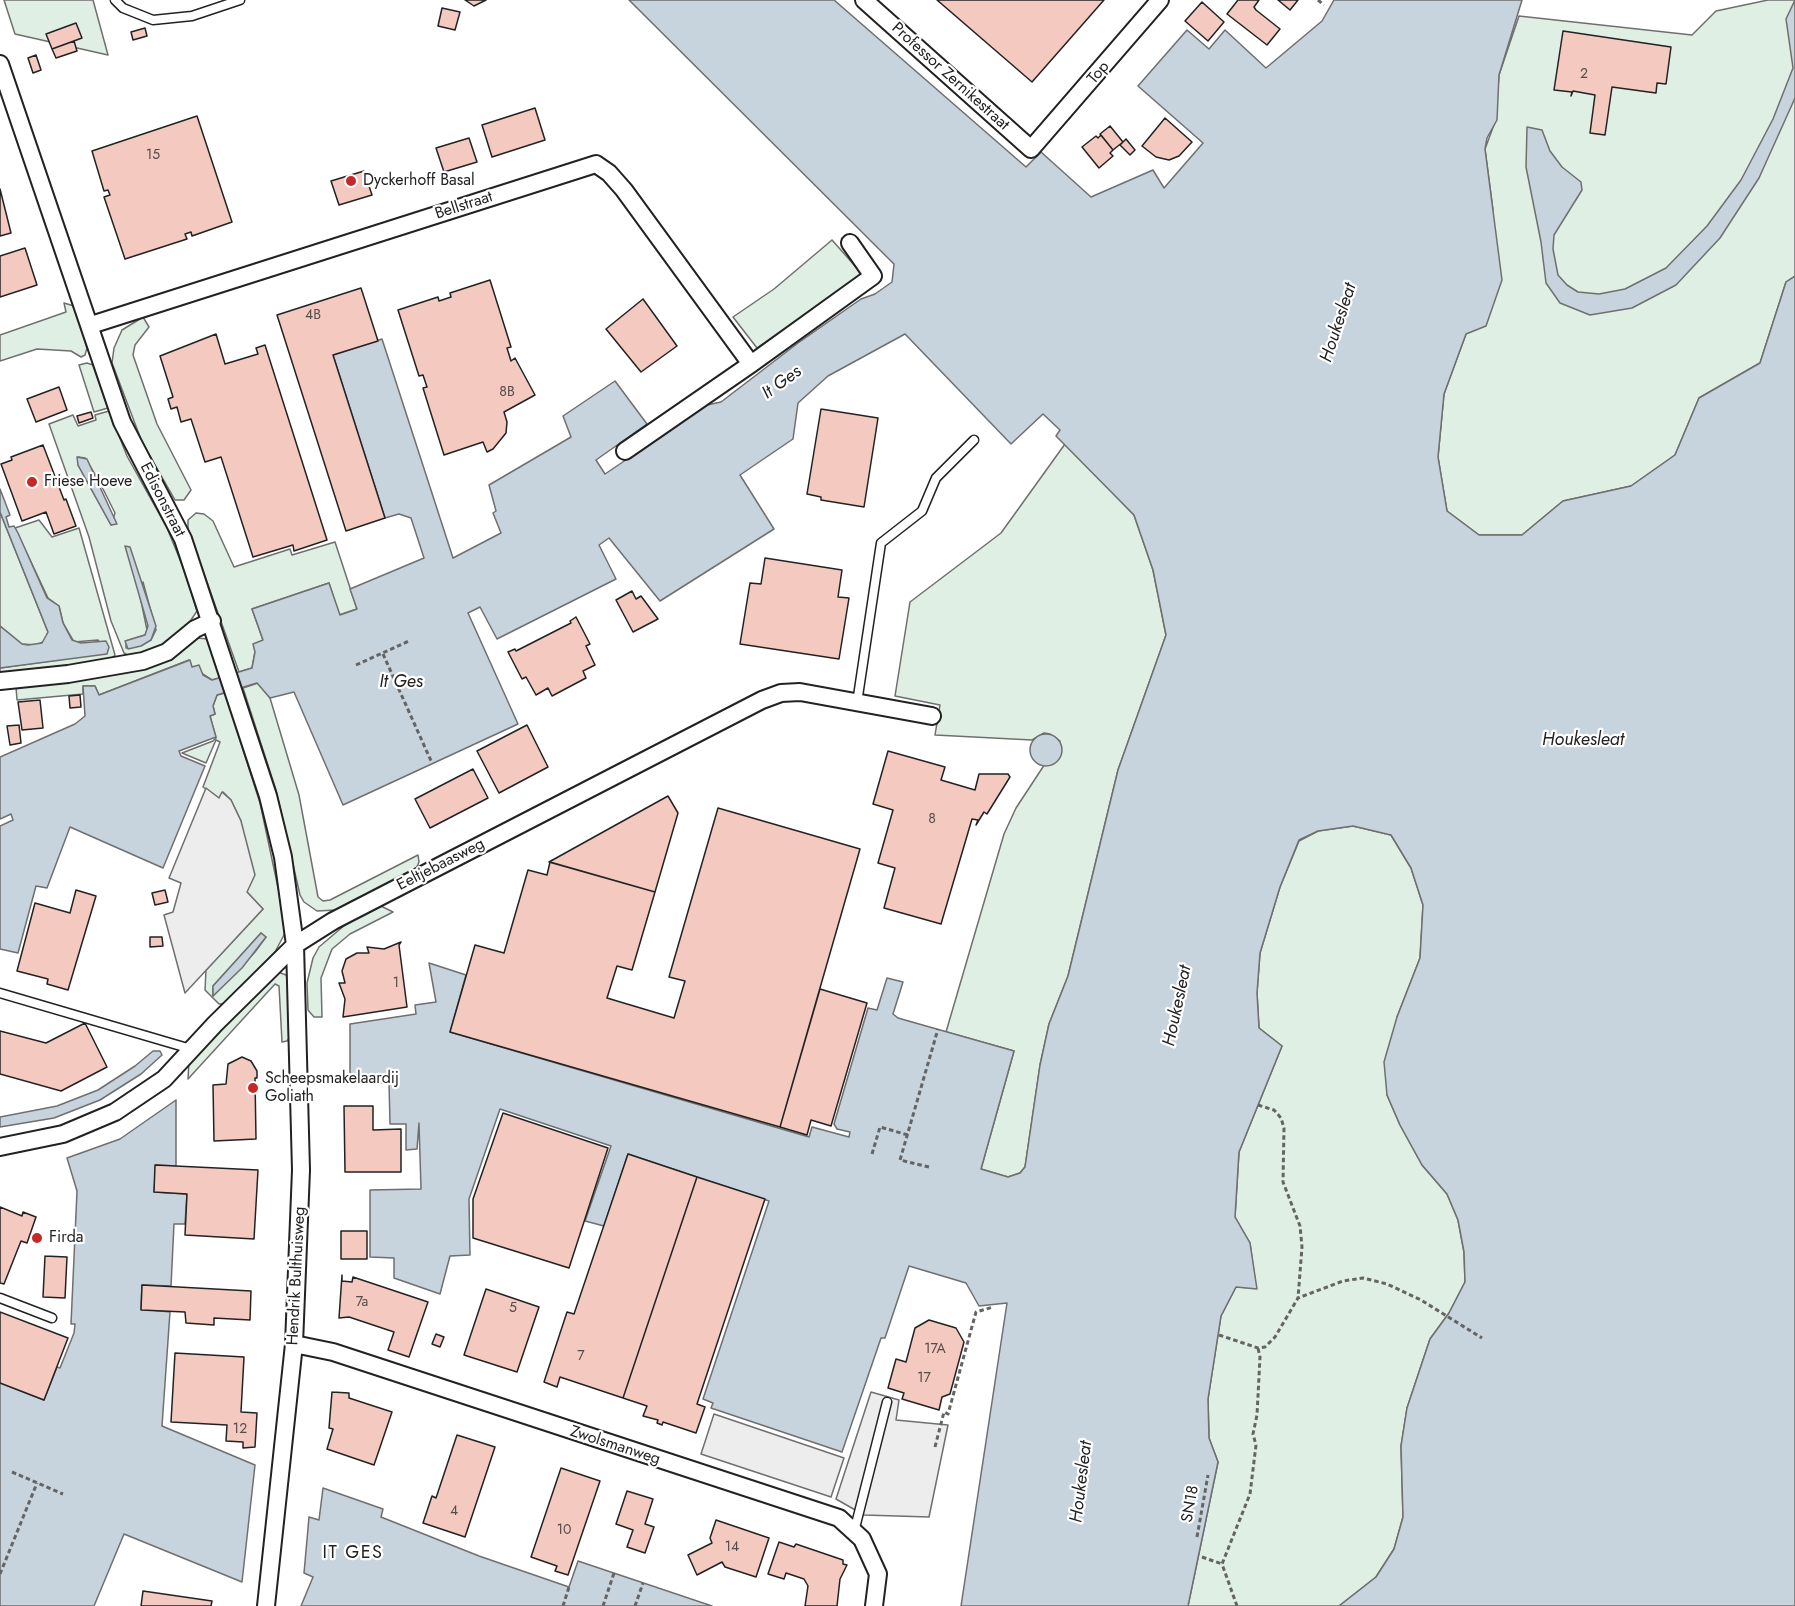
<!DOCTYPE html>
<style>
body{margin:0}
canvas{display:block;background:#fff}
</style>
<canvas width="1795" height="1606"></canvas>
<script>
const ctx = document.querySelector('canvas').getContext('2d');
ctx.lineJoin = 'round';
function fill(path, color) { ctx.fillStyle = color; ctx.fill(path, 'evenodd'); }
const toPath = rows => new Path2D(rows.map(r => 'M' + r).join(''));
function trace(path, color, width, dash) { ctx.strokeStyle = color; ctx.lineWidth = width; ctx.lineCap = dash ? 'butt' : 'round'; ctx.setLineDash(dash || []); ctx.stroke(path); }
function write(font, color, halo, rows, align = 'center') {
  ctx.font = font + ' Jost,sans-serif'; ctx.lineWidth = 4.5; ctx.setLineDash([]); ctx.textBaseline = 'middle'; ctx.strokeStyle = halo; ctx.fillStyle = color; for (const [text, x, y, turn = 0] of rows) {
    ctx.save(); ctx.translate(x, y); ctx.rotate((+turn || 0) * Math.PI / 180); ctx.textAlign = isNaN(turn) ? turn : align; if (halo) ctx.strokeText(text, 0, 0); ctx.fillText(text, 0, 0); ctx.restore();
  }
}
const green = toPath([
 [4,0,93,0,108,55,15,34,4,0],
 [1768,0,1795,0,1795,276,1786,282,1760,363,1699,398,1675,455,1631,486,1563,501,1522,535,1479,535,1447,511,1438,457,1444,394,1466,334,1493,210,1485,149,1495,122,1499,75,1519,16,1692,35,1716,11,1768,0],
 [832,240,863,275,757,348,733,317,774,289,832,240],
 [64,303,74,306,87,348,85,355,81,357,71,351,37,349,0,361,0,335,66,312,64,303],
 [143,317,149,327,135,345,133,355,157,424,191,490,184,500,175,500,142,442,112,363,114,348,122,330,143,317],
 [87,363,93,365,108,408,94,412,79,365,87,363],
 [109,411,127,456,167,528,185,572,197,611,187,626,157,649,129,656,124,653,111,621,89,537,49,424,73,415,78,426,96,420,95,415,109,411],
 [78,457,85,458,99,481,115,513,111,525,78,465,78,457],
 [143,582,156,630,151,640,126,648,126,641,145,635,147,630,139,591,143,582],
 [1065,444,1134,515,1153,570,1166,635,1118,770,1068,976,1049,1024,1040,1065,1025,1167,1020,1173,1008,1177,981,1169,1014,1051,946,1032,1004,834,1016,808,1060,741,1050,734,1044,733,1032,740,935,735,940,705,895,696,910,602,1001,533,1065,444],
 [0,512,48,632,45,641,36,645,22,644,0,626,0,512],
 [196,513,204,514,213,521,234,567,290,549,292,555,335,542,357,609,339,615,329,583,252,609,263,640,255,652,252,668,239,672,188,529,188,520,196,513],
 [39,520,52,537,79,528,115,655,111,659,86,664,0,674,0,668,107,653,98,640,74,642,63,623,59,606,48,598,15,528,39,520],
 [197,638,208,639,220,678,212,680,192,667,189,660,99,695,95,686,83,686,83,694,17,700,16,687,151,666,164,661,197,638],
 [258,683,270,698,299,795,318,897,323,901,330,900,418,855,419,862,416,869,336,910,317,911,304,902,300,895,276,790,243,688,258,683],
 [225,693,260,803,286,925,284,935,275,952,224,1004,219,1004,205,990,206,970,263,909,247,892,241,821,231,800,223,792,219,798,203,787,220,742,216,740,206,763,182,753,213,741,216,738,210,716,215,714,213,706,217,695,225,693],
 [261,933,266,937,255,952,213,996,213,986,261,933],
 [1353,826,1391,835,1411,868,1423,905,1420,958,1397,1017,1387,1095,1400,1125,1422,1165,1447,1194,1458,1220,1464,1252,1465,1282,1449,1313,1430,1339,1407,1408,1401,1446,1403,1517,1394,1549,1376,1577,1339,1606,1188,1606,1218,1462,1209,1438,1208,1399,1221,1316,1236,1287,1256,1288,1250,1243,1235,1217,1239,1152,1282,1046,1259,1028,1257,993,1260,953,1280,887,1299,841,1318,831,1353,826],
 [381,906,393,912,350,934,332,949,321,978,322,1017,314,1017,308,1010,307,983,313,958,319,947,346,924,381,906],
 [278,972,286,975,288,980,290,1037,287,1041,282,1042,279,986,275,984,188,1079,189,1060,278,972]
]);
fill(green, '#e0efe3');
trace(green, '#6f6f6f', 1.5);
const parking = toPath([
 [206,788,219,798,222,792,231,800,241,821,255,875,247,892,263,909,185,993,164,915,173,912,181,883,169,878,206,788],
 [871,1392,899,1400,896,1420,948,1425,929,1517,864,1515,836,1499,871,1392],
 [714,1414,844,1458,831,1497,701,1454,714,1414]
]);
fill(parking, '#ededed');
trace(parking, '#6f6f6f', 1.5);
const water = toPath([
 [629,0,834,0,1026,167,1041,152,1091,197,1153,170,1164,188,1203,143,1138,86,1187,30,1209,49,1225,30,1266,68,1322,21,1334,0,1522,0,1499,75,1497,120,1487,138,1485,149,1502,280,1486,326,1466,334,1444,394,1438,457,1447,511,1479,535,1522,535,1563,501,1631,486,1675,455,1699,398,1760,363,1786,282,1795,276,1795,1606,1339,1606,1376,1577,1394,1549,1403,1517,1401,1446,1407,1408,1430,1339,1449,1313,1465,1282,1464,1252,1458,1220,1447,1194,1422,1165,1400,1125,1387,1095,1384,1062,1397,1017,1420,958,1423,905,1411,868,1391,835,1353,826,1318,831,1299,840,1280,887,1260,953,1257,993,1259,1028,1282,1046,1239,1152,1235,1217,1250,1243,1257,1289,1236,1287,1221,1316,1208,1399,1209,1438,1218,1462,1188,1606,961,1606,1007,1303,979,1306,966,1283,909,1266,885,1338,881,1338,842,1452,711,1408,713,1403,703,1399,769,1201,628,1154,604,1226,585,1221,611,1146,500,1109,469,1199,470,1255,450,1256,440,1294,394,1278,394,1258,370,1257,370,1190,421,1189,419,1123,417,1149,406,1150,406,1124,390,1124,389,1083,350,1083,350,1024,416,1014,415,1005,436,1002,429,963,466,975,450,1032,809,1137,812,1127,849,1137,850,1132,837,1129,834,1124,868,1008,877,1010,887,978,903,982,893,1014,898,1018,1014,1051,981,1169,1008,1177,1020,1173,1025,1167,1040,1065,1049,1024,1068,976,1118,770,1166,635,1153,570,1134,515,1056,436,1060,430,1043,414,1011,444,905,334,828,376,798,403,793,439,740,475,774,529,660,601,609,538,599,545,616,579,497,639,480,607,468,613,518,724,343,805,294,692,270,698,257,683,217,695,213,706,215,714,210,716,216,737,179,751,181,756,205,766,163,868,70,827,47,888,36,886,18,953,0,949,0,826,13,820,11,814,0,819,0,757,75,724,85,716,83,686,95,686,99,695,190,660,192,667,199,665,203,675,212,680,252,668,255,652,253,644,263,640,252,609,329,583,340,615,357,609,350,589,424,558,411,518,399,514,385,518,333,355,382,339,453,558,501,533,493,513,496,511,489,485,571,437,563,416,615,381,647,424,596,460,605,474,707,405,721,402,798,343,861,299,875,294,892,282,894,264,629,0],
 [1795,0,1795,98,1759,178,1720,238,1676,285,1632,308,1590,315,1560,303,1546,283,1541,242,1526,167,1527,127,1542,130,1550,151,1562,167,1581,182,1582,190,1554,235,1553,249,1558,275,1567,285,1578,292,1599,294,1625,289,1666,268,1707,226,1741,180,1773,119,1793,68,1786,19,1795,0],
 [77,457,87,459,117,524,111,525,78,465,77,457],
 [0,489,10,515,6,517,9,527,14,526,18,533,47,598,59,606,63,623,72,640,81,643,106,641,109,647,107,654,0,668,0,626,22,644,28,645,42,643,48,632,0,512,0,489],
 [125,546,130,547,156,626,151,640,141,646,128,649,125,641,145,635,148,626,125,546],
 '1030 750a16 16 0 1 1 32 0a16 16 0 1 1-32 0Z',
 [261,933,266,937,242,968,213,996,213,986,261,933],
 [153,1051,160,1051,162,1055,141,1074,100,1100,54,1118,0,1127,0,1117,57,1106,98,1090,135,1066,153,1051],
 [176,1100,176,1166,156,1165,154,1192,187,1194,185,1224,174,1224,171,1286,142,1285,141,1309,170,1312,162,1426,255,1465,242,1582,124,1534,94,1606,0,1606,0,1383,44,1400,57,1367,60,1368,74,1333,75,1324,71,1324,77,1191,67,1158,120,1139,176,1100],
 [323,1488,383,1509,381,1517,479,1556,569,1587,578,1561,712,1606,301,1606,313,1577,304,1573,309,1517,319,1520,323,1488]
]);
fill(water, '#c7d3dd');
trace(water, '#6f6f6f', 1.5);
const building = toPath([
 [465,0,486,0,474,6,465,0],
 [937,0,1104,0,1032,82,937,0],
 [1238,0,1259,0,1254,7,1256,10,1280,29,1267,45,1227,14,1238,0],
 [1278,0,1298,0,1290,10,1278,0],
 [1202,2,1224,22,1208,41,1185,21,1202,2],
 [442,8,460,12,455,30,438,26,442,8],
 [76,23,82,38,52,49,46,34,76,23],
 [145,28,147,36,133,40,131,32,145,28],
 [1563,31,1671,47,1666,84,1657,83,1656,93,1612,87,1605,135,1590,133,1595,95,1573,91,1571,96,1572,92,1554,90,1563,31],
 [74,41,77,51,56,58,52,49,74,41],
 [36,55,41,70,33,73,28,58,36,55],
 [535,108,545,140,492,157,482,125,535,108],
 [197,116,232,222,192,236,191,232,185,234,187,239,125,259,104,197,110,195,108,190,104,191,92,151,197,116],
 [1165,118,1192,142,1179,156,1169,160,1156,157,1142,146,1165,118],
 [1110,126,1123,142,1113,150,1100,134,1110,126],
 [1101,135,1113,150,1110,153,1113,156,1099,168,1082,147,1096,136,1098,138,1101,135],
 [469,138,477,162,444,172,436,148,469,138],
 [1126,139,1135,150,1130,155,1120,145,1126,139],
 [364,171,372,195,339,205,331,181,364,171],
 [0,189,11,233,0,236,0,189],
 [25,248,37,285,0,297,0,256,25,248],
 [490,280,511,347,507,348,511,361,515,358,535,395,504,412,507,422,506,433,493,449,487,452,483,442,444,455,423,388,427,387,423,375,419,376,398,310,438,297,439,301,451,297,450,293,490,280],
 [361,288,378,341,333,355,385,518,346,531,277,315,361,288],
 [643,299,677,346,641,372,606,329,643,299],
 [216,334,225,364,258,354,256,348,265,345,327,540,294,551,293,545,253,557,221,457,205,462,191,419,181,422,177,407,171,409,168,399,173,397,160,356,216,334],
 [59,387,67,410,36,422,27,399,59,387],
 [821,409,878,418,864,507,821,500,821,497,807,494,821,409],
 [91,412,93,418,79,423,77,416,91,412],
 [43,445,64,500,66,499,76,526,54,534,46,512,22,521,1,464,12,460,11,457,43,445],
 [765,558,842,570,838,597,849,598,839,659,740,644,750,583,761,584,765,558],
 [632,591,636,599,641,596,658,619,633,632,616,600,632,591],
 [576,617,590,644,586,646,595,665,583,671,586,678,552,696,548,688,536,695,526,677,522,679,508,652,515,649,516,651,571,623,570,621,576,617],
 [80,695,81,707,70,708,69,696,80,695],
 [40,700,43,728,22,730,18,702,40,700],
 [19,725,21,743,10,745,7,726,19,725],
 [527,725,548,767,499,793,477,751,527,725],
 [888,751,945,767,941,780,975,790,979,774,1008,774,1010,777,987,814,984,812,976,825,978,820,972,819,941,924,884,908,895,868,878,863,893,810,873,804,888,751],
 [473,769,488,798,430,828,415,799,473,769],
 [668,796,678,813,655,892,549,862,668,796],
 [718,808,860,849,780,1127,450,1032,475,945,504,953,528,870,547,875,550,862,655,892,632,970,617,966,607,998,674,1018,685,981,669,977,718,808],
 [76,890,96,896,68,990,47,984,48,979,17,971,35,903,70,913,76,890],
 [165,890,168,902,155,905,152,893,165,890],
 [150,937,162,937,163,946,150,947,150,937],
 [401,942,399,945,407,1007,343,1017,345,999,339,983,345,983,342,971,346,959,357,953,369,953,367,947,384,949,401,942],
 [820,989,867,1003,831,1126,811,1120,807,1135,780,1127,820,989],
 [85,1023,107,1067,61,1091,0,1074,0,1031,46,1043,85,1023],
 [242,1057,251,1061,257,1071,257,1078,255,1078,256,1139,214,1141,213,1085,226,1084,228,1064,242,1057],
 [344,1106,373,1106,373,1130,401,1129,401,1172,345,1172,344,1106],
 [503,1113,608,1148,569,1268,473,1238,473,1199,503,1113],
 [628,1154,697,1177,623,1398,560,1377,557,1387,544,1382,567,1312,574,1314,628,1154],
 [155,1165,258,1170,254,1239,185,1235,187,1194,154,1192,155,1165],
 [697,1177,765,1199,697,1404,705,1407,696,1433,663,1422,662,1425,657,1423,658,1420,643,1416,647,1406,623,1398,697,1177],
 [0,1207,22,1216,23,1212,36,1217,27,1243,21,1241,4,1284,0,1283,0,1207],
 [341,1231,367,1231,367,1259,341,1259,341,1231],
 [45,1256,67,1257,65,1298,43,1297,45,1256],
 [342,1275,342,1281,352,1282,353,1277,428,1302,409,1357,388,1350,394,1332,349,1317,339,1318,342,1275],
 [142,1285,251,1291,250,1320,214,1318,214,1325,186,1323,185,1312,141,1310,142,1285],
 [486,1289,539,1307,517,1372,464,1355,486,1289],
 [0,1312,68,1338,44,1400,0,1383,0,1312],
 [929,1320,956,1328,964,1342,950,1394,942,1397,939,1410,902,1399,904,1393,888,1388,896,1359,906,1362,915,1328,929,1320],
 [436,1334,444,1337,440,1347,432,1344,436,1334],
 [175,1353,244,1357,241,1412,257,1413,255,1447,243,1448,243,1442,226,1441,227,1425,171,1422,175,1353],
 [332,1392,349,1393,349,1398,392,1412,374,1465,327,1449,333,1429,329,1428,332,1392],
 [457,1435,495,1447,465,1537,423,1523,432,1496,436,1498,457,1435],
 [561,1468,600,1481,568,1575,555,1571,557,1566,531,1557,561,1468],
 [627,1491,653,1499,645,1524,654,1527,645,1553,627,1547,633,1530,616,1524,627,1491],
 [716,1520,769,1538,756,1577,725,1567,722,1562,697,1575,688,1555,712,1543,710,1538,716,1520],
 [779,1542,794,1547,796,1544,843,1560,843,1564,847,1565,840,1579,837,1606,805,1606,808,1586,804,1579,786,1573,784,1579,768,1574,779,1542],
 [143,1591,212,1601,211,1606,141,1606,143,1591]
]);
fill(building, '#f3c9c0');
trace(building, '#222', 1.5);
const lane = toPath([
 [115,0,123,8,153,20,192,16,240,0],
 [857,703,881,543,922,511,936,478,974,440],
 [0,993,191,1049],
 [0,1298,52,1318],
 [854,1532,887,1402]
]);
const street = toPath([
 [864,0,1031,149,1160,0],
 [0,64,122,422,183,539,268,796,283,857,295,945,301,1170,294,1344,266,1606],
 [91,325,596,164,609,173,624,190,751,364],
 [625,451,751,364,873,276,850,243],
 [0,681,68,674,143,661,167,652,195,629,212,621],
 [0,1147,63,1134,115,1112,164,1079,215,1024,295,945,333,921,762,700,781,693,800,692,932,716],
 [294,1344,333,1352,839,1518,862,1539,878,1574,874,1606]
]);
trace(lane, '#222', 11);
trace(street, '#222', 20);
trace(toPath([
 [1318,0,1324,5],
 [383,654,432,763],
 [356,665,409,641],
 [1258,1105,1274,1110,1281,1118,1284,1128,1283,1182,1300,1226,1302,1247,1298,1298],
 [872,1154,880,1127,908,1135],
 [929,1167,900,1160,938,1029],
 [1219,1335,1258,1348,1265,1347,1275,1337,1298,1298,1343,1281,1363,1278,1387,1284,1421,1300,1482,1338],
 [935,1447,944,1412,948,1414,976,1312,993,1307],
 [12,1472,63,1494],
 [1197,1537,1208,1475],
 [1202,1557,1222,1564],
 [0,1574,37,1483],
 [563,1606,569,1587],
 [603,1606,614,1573],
 [635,1606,643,1583],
 [1237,1606,1222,1564,1250,1494,1256,1445,1253,1434,1257,1415,1260,1357,1258,1348]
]), '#646464', 3, [4.5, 3]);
trace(lane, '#fff', 8);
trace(street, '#fff', 16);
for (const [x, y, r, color] of [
 [351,181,6,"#c62828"],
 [32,482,6,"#c62828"],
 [253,1088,6,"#c62828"],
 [37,1238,6,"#c62828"]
]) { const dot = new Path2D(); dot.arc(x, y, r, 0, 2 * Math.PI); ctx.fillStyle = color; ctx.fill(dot); trace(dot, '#fff', 2); }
write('14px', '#564c4a', null, [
 ["2",1584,75],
 ["15",153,156],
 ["4B",313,316],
 ["8B",507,393],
 ["8",932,820],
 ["1",396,984],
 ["7a",362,1303],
 ["5",513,1309],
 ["17A",935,1350],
 ["7",581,1357],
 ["17",924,1379],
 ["12",240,1430],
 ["4",454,1512],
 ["10",564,1531],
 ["14",732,1548]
]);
write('16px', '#222', '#fff', [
 ["Top",1099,73,-50],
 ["Professor Zernikestraat",950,77,42],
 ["Bellstraat",464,206,-18],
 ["Edisonstraat",162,500,63],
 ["Eeltjebaasweg",441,865,-27],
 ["Hendrik Bulthuisweg",297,1276,-87],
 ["Zwolsmanweg",615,1446,18],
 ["SN18",1191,1504,-80]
]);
write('16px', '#222', '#fff', [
 ["Dyckerhoff Basal",363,181],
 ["Friese Hoeve",44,482],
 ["Scheepsmakelaardij",265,1079],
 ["Goliath",265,1097],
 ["Firda",49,1238]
], 'left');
write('italic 18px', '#222', '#fff', [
 ["Houkesleat",1339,323,-72],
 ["It Ges",782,383,-36],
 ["It Ges",401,683],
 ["Houkesleat",1583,741],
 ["Houkesleat",1178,1006,-78],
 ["Houkesleat",1082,1482,-83]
]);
ctx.letterSpacing = '1.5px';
write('18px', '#222', '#fff', [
 ["IT GES",353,1554]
]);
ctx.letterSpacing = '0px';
</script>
